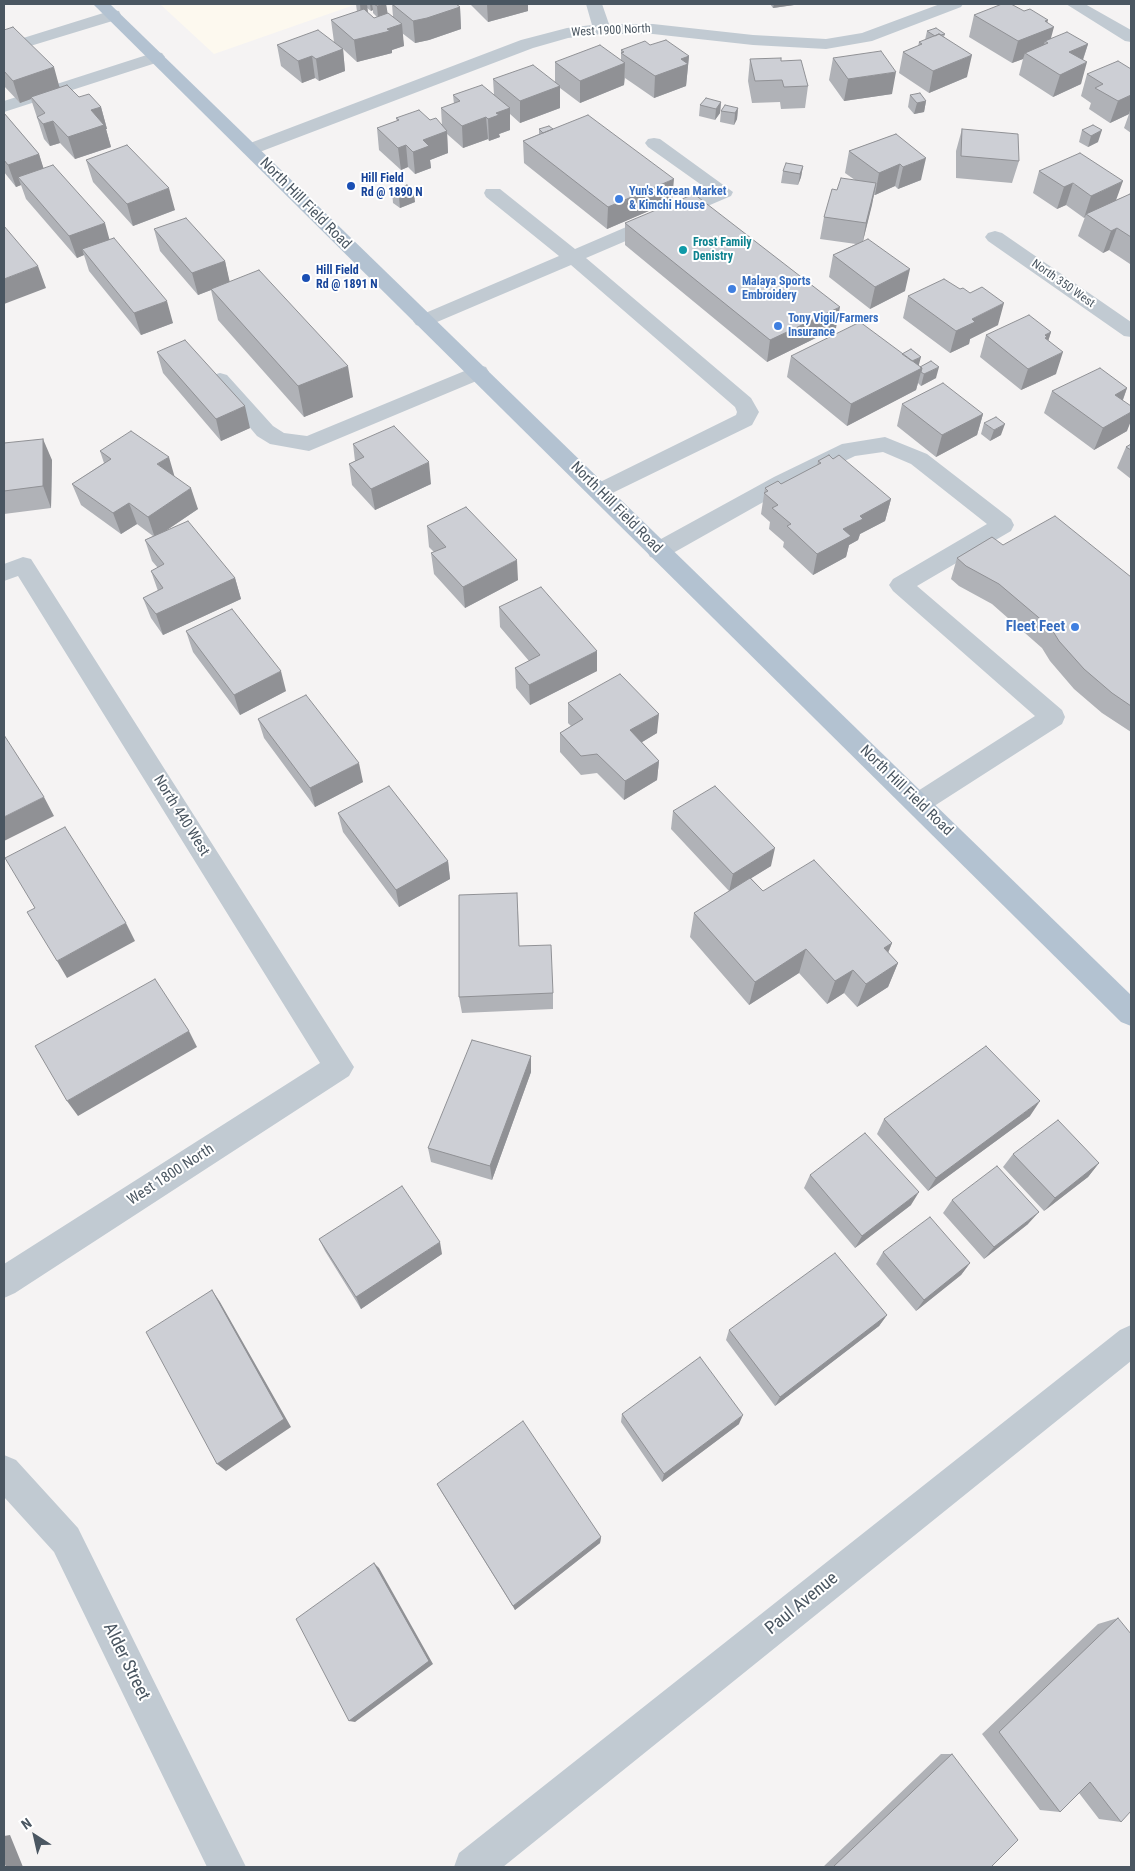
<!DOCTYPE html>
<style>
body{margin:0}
#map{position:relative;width:1135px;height:1871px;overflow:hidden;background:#f5f3f3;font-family:"Roboto Condensed",sans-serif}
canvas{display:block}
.frame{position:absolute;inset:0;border:5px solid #4a5661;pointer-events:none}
.north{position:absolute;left:10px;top:1811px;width:50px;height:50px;-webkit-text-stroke:4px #fff;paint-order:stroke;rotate:325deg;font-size:14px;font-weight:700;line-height:20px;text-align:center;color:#4a5661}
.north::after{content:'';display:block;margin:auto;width:18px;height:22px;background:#4a5661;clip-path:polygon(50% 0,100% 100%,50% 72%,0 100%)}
</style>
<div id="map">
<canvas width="1135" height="1871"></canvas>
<div class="frame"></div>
<div class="north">N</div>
</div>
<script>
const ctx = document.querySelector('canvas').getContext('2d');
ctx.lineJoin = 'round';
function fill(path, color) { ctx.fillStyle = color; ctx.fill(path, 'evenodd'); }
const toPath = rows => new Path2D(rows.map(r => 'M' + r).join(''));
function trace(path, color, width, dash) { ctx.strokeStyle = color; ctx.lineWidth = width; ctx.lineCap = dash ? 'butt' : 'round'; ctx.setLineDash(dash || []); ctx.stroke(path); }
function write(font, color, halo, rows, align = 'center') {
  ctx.font = font + ' "Roboto Condensed",sans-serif'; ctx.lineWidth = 4; ctx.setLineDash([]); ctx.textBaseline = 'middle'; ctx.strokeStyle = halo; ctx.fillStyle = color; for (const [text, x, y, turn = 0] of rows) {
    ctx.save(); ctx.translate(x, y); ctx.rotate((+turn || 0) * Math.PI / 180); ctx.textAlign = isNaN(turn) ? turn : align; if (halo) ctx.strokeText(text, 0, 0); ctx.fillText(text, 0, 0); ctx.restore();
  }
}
fill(toPath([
 [160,4,357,4,214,54]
]), '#fdf9ef');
fill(toPath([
 [586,4,602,4,609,24,653,24,753,35,826,39,862,33,940,4,963,4,961,7,872,41,826,49,753,45,653,34,602,34,568,38,533,48,257,153,251,154,245,153,242,149,245,145,521,40,567,28,592,25,586,4],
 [1066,4,1085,4,1131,30,1131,42,1125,41,1066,4],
 [113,10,119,11,121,15,119,19,4,54,4,44,113,10],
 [156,52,162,53,165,57,162,61,4,112,4,101,156,52],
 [654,138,660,139,733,192,731,196,586,258,751,398,759,412,752,425,600,499,592,496,589,491,592,486,736,415,737,412,735,407,571,265,430,325,423,327,416,325,413,321,416,317,559,256,486,197,484,193,486,189,500,189,575,249,710,191,648,147,645,143,648,139,654,138],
 [995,231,1002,233,1131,322,1131,337,1124,336,988,241,985,237,988,233,995,231],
 [479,365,486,367,489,372,486,377,309,451,270,444,257,436,210,380,213,375,220,373,227,375,273,426,284,433,307,436,479,365],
 [885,437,927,454,1011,519,1014,525,1011,531,917,586,1062,710,1065,717,1062,724,928,810,919,813,910,810,906,803,910,796,1035,716,893,591,889,585,893,579,987,524,911,464,883,452,855,456,790,487,666,557,658,559,650,557,647,551,650,545,774,477,842,444,885,437],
 [23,557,31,559,354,1067,349,1076,15,1293,4,1298,4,1264,320,1063,18,576,4,581,4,564,23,557],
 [1131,1325,1131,1361,503,1867,454,1867,459,1853,1120,1330,1131,1325],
 [4,1455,16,1460,78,1528,246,1867,207,1867,54,1552,4,1497,4,1455]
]), '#c1cad2');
fill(toPath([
 [93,4,110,4,1131,995,1131,1026,1121,1022,93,4]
]), '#b3c2d1');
fill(toPath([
 [356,4,386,4,387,13,393,17,392,4,460,7,461,29,429,40,415,43,402,33,404,46,392,50,392,53,357,62,343,49,345,71,319,81,315,78,302,83,281,66,277,45,334,42,331,20,357,12],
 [367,8,371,11,373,10,373,13,377,17,374,18,368,13],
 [470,4,528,4,528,11,488,22],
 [770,4,801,4,773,8],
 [1024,11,1047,23,1051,38,1088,44,1083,60,1081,84,1053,97,1019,75,1023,59,1012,63,969,37,974,15],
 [4,30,60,87,79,97,101,107,107,129,106,129,111,147,75,159,60,143,50,146,44,139,31,99,20,103,4,86],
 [927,31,945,34,944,37,967,77,929,93,899,73,903,52,918,46,919,42,925,40],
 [650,45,689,56,686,86,654,98,625,78,624,85,580,103,560,88,560,108,520,123,510,114,510,130,499,134,500,137,489,141,488,139,463,148,447,134,448,153,430,160,431,168,415,174,408,167,401,170,379,150,377,128,397,121,396,118,430,120,442,126,441,108,454,104,453,95,494,95,493,79,555,83,555,62,621,60,621,50],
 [833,58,892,94,844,101,829,80],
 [750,59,781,61,808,86,805,108,781,109,780,102,752,103,748,81],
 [1131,69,1131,133,1124,128,1129,114,1110,123,1089,109,1091,103,1081,96,1087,74],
 [910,95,926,101,924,112,914,114,908,107],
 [721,102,720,113,715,120,699,116,700,105],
 [738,108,737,119,734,125,720,122,721,111],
 [4,113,39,154,43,168,110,240,173,323,141,335,89,271,84,255,77,258,26,199,21,185,16,187,4,172],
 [1093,125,1098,142,1088,147,1079,142,1082,130],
 [539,129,553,129,672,201,607,229,524,163,523,141,539,134],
 [962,129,1019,161,1012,183,956,178,956,151],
 [896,134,921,180,898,189,895,186,875,195,874,195,863,241,905,291,870,309,829,277,833,255,856,244,820,239,824,217,837,190,855,180,845,173,849,151],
 [86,160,175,210,133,226,93,182],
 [803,166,801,177,798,185,781,183,783,171],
 [1039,171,1116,200,1131,194,1131,264,1130,264,1109,250,1103,253,1078,236,1085,217,1084,218,1066,205,1057,209,1033,193],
 [392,191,415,202,400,208,393,203],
 [625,223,836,328,767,362,625,245],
 [154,229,225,261,229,281,353,397,304,417,218,320,211,290,198,295,160,251],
 [908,296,998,325,970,339,969,344,950,353,903,318],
 [1051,332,1048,341,1056,374,1021,390,980,357,986,335],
 [157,352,250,428,221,441,163,373],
 [902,354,936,378,921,386,918,383,916,390,847,426,787,377,791,356],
 [1127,388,1123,400,1127,431,1094,450,1044,413,1052,391],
 [902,404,983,414,977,435,936,457,897,426],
 [984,423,1001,435,990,441,981,434],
 [4,443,52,460,51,508,4,514],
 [353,444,431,484,375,510,352,485,349,464,355,461],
 [1131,444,1131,479,1117,468,1126,447],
 [100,451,174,476,198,509,167,530,235,578,241,599,163,635,151,618,143,598,158,591,151,571,158,568,152,561,145,540,153,536,137,524,121,534,81,505,72,484,104,463],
 [833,459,891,499,885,521,860,534,858,540,849,545,846,557,813,575,783,547,784,542,769,529,770,522,761,514,765,488,781,484,817,466,818,461],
 [427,526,518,580,465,608,434,574,431,553,434,552,429,547],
 [1003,545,1131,577,1131,732,1102,713,1074,689,1050,661,1042,648,992,604,959,586,951,579,957,558],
 [499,607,597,651,597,671,530,705,516,688,515,668,529,661,500,627],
 [186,631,286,691,240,715,193,652],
 [568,703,657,733,642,742,659,761,657,780,624,800,597,773,581,775,560,752,560,733,571,726,568,723],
 [258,719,363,782,315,807,264,738],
 [673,811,771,866,751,878,763,891,892,943,888,953,898,963,888,987,857,1007,844,993,827,1004,799,973,749,1005,690,937,694,913,729,891,671,829],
 [338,813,448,861,450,879,399,907,343,832],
 [518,911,519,946,553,993,553,1009,462,1013,459,997],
 [531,1056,531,1072,492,1180,431,1162,428,1148],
 [1030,1116,928,1191,877,1134,884,1119],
 [1013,1154,1099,1163,1088,1177,1044,1211,1003,1167],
 [810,1175,911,1205,855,1248,804,1188],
 [952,1200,1028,1224,984,1259,943,1213],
 [319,1239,442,1254,361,1309,325,1251],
 [883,1252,970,1263,961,1275,916,1311,876,1264],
 [887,1315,879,1326,775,1406,726,1340,729,1330],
 [622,1414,739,1424,662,1482,621,1422],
 [437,1484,601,1537,600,1543,515,1610,441,1491],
 [1118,1618,1130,1747,1121,1822,1099,1819,1079,1793,1060,1812,1040,1810,982,1734,1098,1624],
 [941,1754,952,1754,991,1867,823,1867]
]), '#b0b2b7');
fill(toPath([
 [360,4,367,4,368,13,361,16],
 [370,4,372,4,373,10,371,11],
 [386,4,388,15,378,18,377,6],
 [487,4,528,4,528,11,488,22],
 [774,4,801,4,773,8],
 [460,7,461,29,429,40,415,43,413,21],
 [1048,20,1045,30,1054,27,1048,49,1048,43,1045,41,1042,51,1025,53,1023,59,1012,63,1018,41,1045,21],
 [402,24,404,46,392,50,392,53,357,62,354,40],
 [1088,44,1081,65,1087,62,1081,84,1053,97,1060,75,1069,52],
 [343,49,345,71,319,81,316,59],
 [972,55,967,77,929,93,933,71],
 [312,56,315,78,302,83,298,61],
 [689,56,686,86,654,98,655,76,681,59],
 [625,63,624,85,580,103,580,81],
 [54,67,60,89,31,97,31,99,20,103,13,81],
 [896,72,892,94,844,101,848,79],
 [560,86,560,108,520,123,520,101],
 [1131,95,1131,107,1129,114,1110,123,1118,101],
 [926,101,924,112,914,114,917,103],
 [721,102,720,113,715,120,716,109],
 [101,107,107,129,106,129,111,147,75,159,68,137,91,110],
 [510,108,510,130,499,134,500,137,489,141,488,119,496,113],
 [738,108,737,119,734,125,735,113],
 [486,117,488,139,463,148,462,126],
 [53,121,60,143,50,146,43,124],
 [1102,130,1098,142,1088,147,1091,136],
 [447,131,448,153,430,160,431,168,415,174,413,152,423,140],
 [406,145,408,167,401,170,398,148],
 [39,154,46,176,18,177,21,185,16,187,8,165],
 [926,158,921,180,898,189,903,167],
 [900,164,895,186,875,195,879,173],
 [803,166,801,177,798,185,800,174],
 [674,179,672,201,607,229,608,207],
 [1123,181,1115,203,1086,214,1085,217,1084,218,1091,196],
 [876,183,872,205,862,245,866,223],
 [1073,183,1066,205,1057,209,1064,187],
 [169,188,175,210,133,226,127,204],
 [414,191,415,202,400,208,399,197],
 [105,223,111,245,82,249,84,255,77,258,69,236],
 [1117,228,1109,250,1103,253,1111,231],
 [225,261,230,283,211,289,211,290,198,295,192,273],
 [38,266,46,288,4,304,4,279],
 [910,269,905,291,870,309,875,287],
 [167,301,173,323,141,335,134,313],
 [1004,303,998,325,970,339,969,344,950,353,956,331,972,319],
 [840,307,836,328,767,362,770,340],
 [1051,332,1044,354,1045,335],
 [1063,352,1056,374,1021,390,1028,369],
 [921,357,918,368,908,363],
 [348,366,353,397,304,417,298,386],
 [939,367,936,378,921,386,924,374],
 [922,368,916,390,847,426,851,404],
 [1127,388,1119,410,1115,395],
 [245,406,250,428,221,441,216,419],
 [1131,412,1131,421,1127,431,1094,450,1103,428],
 [983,414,977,435,936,457,942,435],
 [1005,424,1001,435,990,441,994,430],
 [43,439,52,460,51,508,43,486],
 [169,457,175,478,157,464],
 [429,462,431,484,375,510,371,489],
 [191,488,198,509,155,538,148,517],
 [891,499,885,521,860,534,858,540,849,545,846,557,813,575,817,554,843,529,860,516],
 [129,503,137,524,121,534,113,513],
 [517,560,518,580,465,608,463,587],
 [235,578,241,599,163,635,156,614],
 [597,651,597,671,530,705,529,685],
 [281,671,286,691,240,715,234,695],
 [659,714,657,733,629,750,630,730],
 [659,761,657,780,624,800,625,781],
 [359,763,363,782,315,807,310,788],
 [44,797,54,816,4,841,4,817],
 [775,848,771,866,729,892,733,874],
 [448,861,450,879,399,907,396,890],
 [126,923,135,941,67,978,57,961],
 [892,943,882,967,884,948],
 [806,949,799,973,749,1005,755,982],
 [898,963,888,987,857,1007,866,984],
 [853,970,844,993,827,1004,835,981],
 [189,1031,197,1047,78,1116,67,1101],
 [531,1056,531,1072,492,1180,490,1166],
 [1040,1101,1030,1116,928,1191,936,1178],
 [1099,1163,1088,1177,1044,1211,1055,1198],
 [919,1192,911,1205,855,1248,862,1236],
 [1039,1212,1028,1224,984,1259,994,1247],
 [440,1242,442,1254,361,1309,356,1297],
 [970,1263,961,1275,916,1311,924,1300],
 [212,1290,220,1302,291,1427,226,1471,217,1464],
 [887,1315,879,1326,775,1406,780,1397],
 [743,1415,739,1424,662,1482,664,1474],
 [601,1537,600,1543,515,1610,513,1606],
 [374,1563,379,1568,433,1664,355,1722,349,1721],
 [10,1835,23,1867,6,1867,4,1862,4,1836]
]), '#909195');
const building = toPath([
 [374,4,386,4,377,6,374,4],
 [392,4,456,4,460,7,427,18,413,21,392,4],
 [1002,4,1011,4,1024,11,1030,9,1048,20,1045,21,1054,27,1018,41,974,15,1002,4],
 [364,9,374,18,388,13,402,24,387,29,390,31,354,40,331,20,364,9],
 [13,27,54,67,13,81,4,71,4,30,13,27],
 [936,28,945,34,941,35,939,34,935,36,927,31,936,28],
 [318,30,343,49,316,59,312,56,298,61,277,45,318,30],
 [1067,32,1088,44,1069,52,1087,62,1060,75,1025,53,1048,43,1045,41,1067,32],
 [939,34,972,55,933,71,903,52,922,44,919,42,939,34],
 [666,40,689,56,681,59,688,64,655,76,621,53,624,52,621,50,645,41,650,45,666,40],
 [600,45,625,63,580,81,555,62,600,45],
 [881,51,896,72,848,79,833,58,881,51],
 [781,58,781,61,801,60,808,86,784,87,782,80,755,81,750,59,781,58],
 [1118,61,1131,69,1131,95,1118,101,1095,88,1103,84,1087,74,1118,61],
 [533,65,560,86,520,101,493,79,533,65],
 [67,85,79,97,89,94,101,107,91,110,104,125,68,137,53,121,43,124,37,117,45,113,31,97,67,85],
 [482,85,510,108,496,113,499,115,488,119,486,117,462,126,441,108,460,101,453,95,482,85],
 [920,93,926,101,917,103,910,95,920,93],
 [706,98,721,102,716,109,700,105,706,98],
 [725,105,738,108,735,113,721,111,725,105],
 [419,110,430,120,436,118,447,131,423,140,429,146,413,152,406,145,398,148,377,128,399,120,396,118,419,110],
 [4,113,39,154,8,165,4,160,4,113],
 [588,115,674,179,608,207,523,141,588,115],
 [1093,125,1102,130,1091,136,1082,130,1093,125],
 [549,126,553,129,543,133,539,129,549,126],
 [962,129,1018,134,1019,161,961,156,962,129],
 [896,134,926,158,903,167,900,164,879,173,849,151,896,134],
 [127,145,169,188,127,204,86,160,127,145],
 [1080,153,1123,181,1091,196,1073,183,1064,187,1039,171,1080,153],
 [786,163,803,166,800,174,783,171,786,163],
 [53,165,105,223,69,236,18,177,53,165],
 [841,178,876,183,866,223,824,217,832,189,837,190,841,178],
 [407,185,414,191,399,197,392,191,407,185],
 [694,194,840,307,770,340,625,223,694,194],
 [1130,194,1131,194,1131,237,1117,228,1111,231,1086,214,1130,194],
 [186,218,225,261,192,273,154,229,186,218],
 [4,226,38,266,4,279,4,226],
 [114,238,167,301,134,313,82,249,114,238],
 [868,239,910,269,875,287,833,255,868,239],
 [259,270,348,366,298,386,211,289,259,270],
 [944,279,960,289,963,288,970,293,982,287,1004,303,972,319,975,322,956,331,908,296,944,279],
 [1029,315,1051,332,1045,335,1047,337,1045,338,1063,352,1028,369,986,335,1029,315],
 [860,322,922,368,851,404,791,356,860,322],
 [185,340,245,406,216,419,157,352,185,340],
 [911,349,921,357,912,361,902,354,911,349],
 [931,361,939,367,924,374,921,372,922,368,920,367,931,361],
 [1100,368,1127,388,1115,395,1131,406,1131,412,1103,428,1052,391,1100,368],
 [943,383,983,414,942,435,902,404,943,383],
 [996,417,1005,424,994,430,984,423,996,417],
 [394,426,429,462,371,489,349,464,364,457,353,444,394,426],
 [131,431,169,457,157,464,191,488,148,517,129,503,113,513,72,484,111,459,100,451,131,431],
 [43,439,43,486,4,491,4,443,43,439],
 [1131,444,1131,450,1126,447,1131,444],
 [829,455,833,459,839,455,891,499,860,516,863,519,843,529,851,536,817,554,787,526,791,524,772,508,778,505,764,493,768,491,765,488,778,481,781,484,821,463,818,461,829,455],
 [466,507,517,560,463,587,431,553,446,547,427,526,466,507],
 [1055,516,1131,577,1131,706,1112,693,1084,669,1059,641,1051,628,999,584,966,566,957,558,992,537,1003,545,1055,516],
 [188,521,235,578,156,614,143,598,163,588,151,571,164,564,145,540,188,521],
 [541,587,597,651,529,685,515,668,540,655,499,607,541,587],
 [232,609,281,671,234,695,186,631,232,609],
 [620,674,659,714,630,730,659,761,625,781,597,754,581,756,560,733,583,719,568,703,620,674],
 [306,695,359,763,310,788,258,719,306,695],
 [4,735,44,797,4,817,4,735],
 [389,786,448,861,396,890,338,813,389,786],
 [715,786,775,848,733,874,673,811,715,786],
 [65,827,126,923,57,961,27,912,35,908,5,858,65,827],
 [814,860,892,943,884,948,898,963,866,984,853,970,835,981,806,949,755,982,694,913,750,878,763,891,814,860],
 [517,893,519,946,551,945,553,993,459,997,459,895,517,893],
 [155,979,189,1031,67,1101,35,1046,155,979],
 [472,1040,531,1056,490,1166,428,1148,472,1040],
 [986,1046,1040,1101,936,1178,884,1119,986,1046],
 [1058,1120,1099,1163,1055,1198,1013,1154,1058,1120],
 [865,1133,919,1192,862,1236,810,1175,865,1133],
 [997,1166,1039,1212,994,1247,952,1200,997,1166],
 [402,1186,440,1242,356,1297,319,1239,402,1186],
 [930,1217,970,1263,924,1300,883,1252,930,1217],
 [835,1253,887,1315,780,1397,729,1330,835,1253],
 [212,1290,284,1419,217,1464,146,1332,212,1290],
 [700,1357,743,1415,664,1474,622,1414,700,1357],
 [523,1421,601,1537,513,1606,437,1484,523,1421],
 [374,1563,429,1661,349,1721,296,1619,374,1563],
 [1118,1618,1131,1634,1131,1746,1130,1747,1131,1748,1131,1811,1121,1822,1090,1782,1060,1812,999,1732,1118,1618],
 [952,1754,1018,1840,991,1867,833,1867,952,1754]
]);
fill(building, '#cdcfd5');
trace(building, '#909195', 1);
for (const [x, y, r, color] of [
 [351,186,5,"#1a4fb4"],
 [619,199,5,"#3f7fe0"],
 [683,250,5,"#0f9aa8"],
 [306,278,5,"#1a4fb4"],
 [732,289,5,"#3f7fe0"],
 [778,326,5,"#3f7fe0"],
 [1075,627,5,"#3f7fe0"]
]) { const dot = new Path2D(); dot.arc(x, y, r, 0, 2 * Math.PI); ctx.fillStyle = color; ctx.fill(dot); trace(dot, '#fff', 2); }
write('12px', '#4a5661', '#fff', [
 ["West 1900 North",611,31,-3],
 ["North 350 West",1063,284,35]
]);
write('bold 12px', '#164399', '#fff', [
 ["Hill Field",361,179],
 ["Rd @ 1890 N",361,193],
 ["Hill Field",316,271],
 ["Rd @ 1891 N",316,285]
], 'left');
write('bold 12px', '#366cbe', '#fff', [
 ["Yun's Korean Market",629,192],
 ["& Kimchi House",629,206],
 ["Malaya Sports",742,282],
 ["Embroidery",742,296],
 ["Tony Vigil/Farmers",788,319],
 ["Insurance",788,333]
], 'left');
write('bold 12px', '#0d838f', '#fff', [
 ["Frost Family",693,243],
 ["Denistry",693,257]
], 'left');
write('15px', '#4a5661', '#fff', [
 ["North Hill Field Road",305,204,45],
 ["North Hill Field Road",616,508,45],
 ["North Hill Field Road",906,791,44],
 ["North 440 West",181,816,58],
 ["West 1800 North",171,1175,-33]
]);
write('bold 15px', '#366cbe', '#fff', [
 ["Fleet Feet",1065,627]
], 'right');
write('18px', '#4a5661', '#fff', [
 ["Paul Avenue",802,1604,-39],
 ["Alder Street",126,1662,64]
]);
</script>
